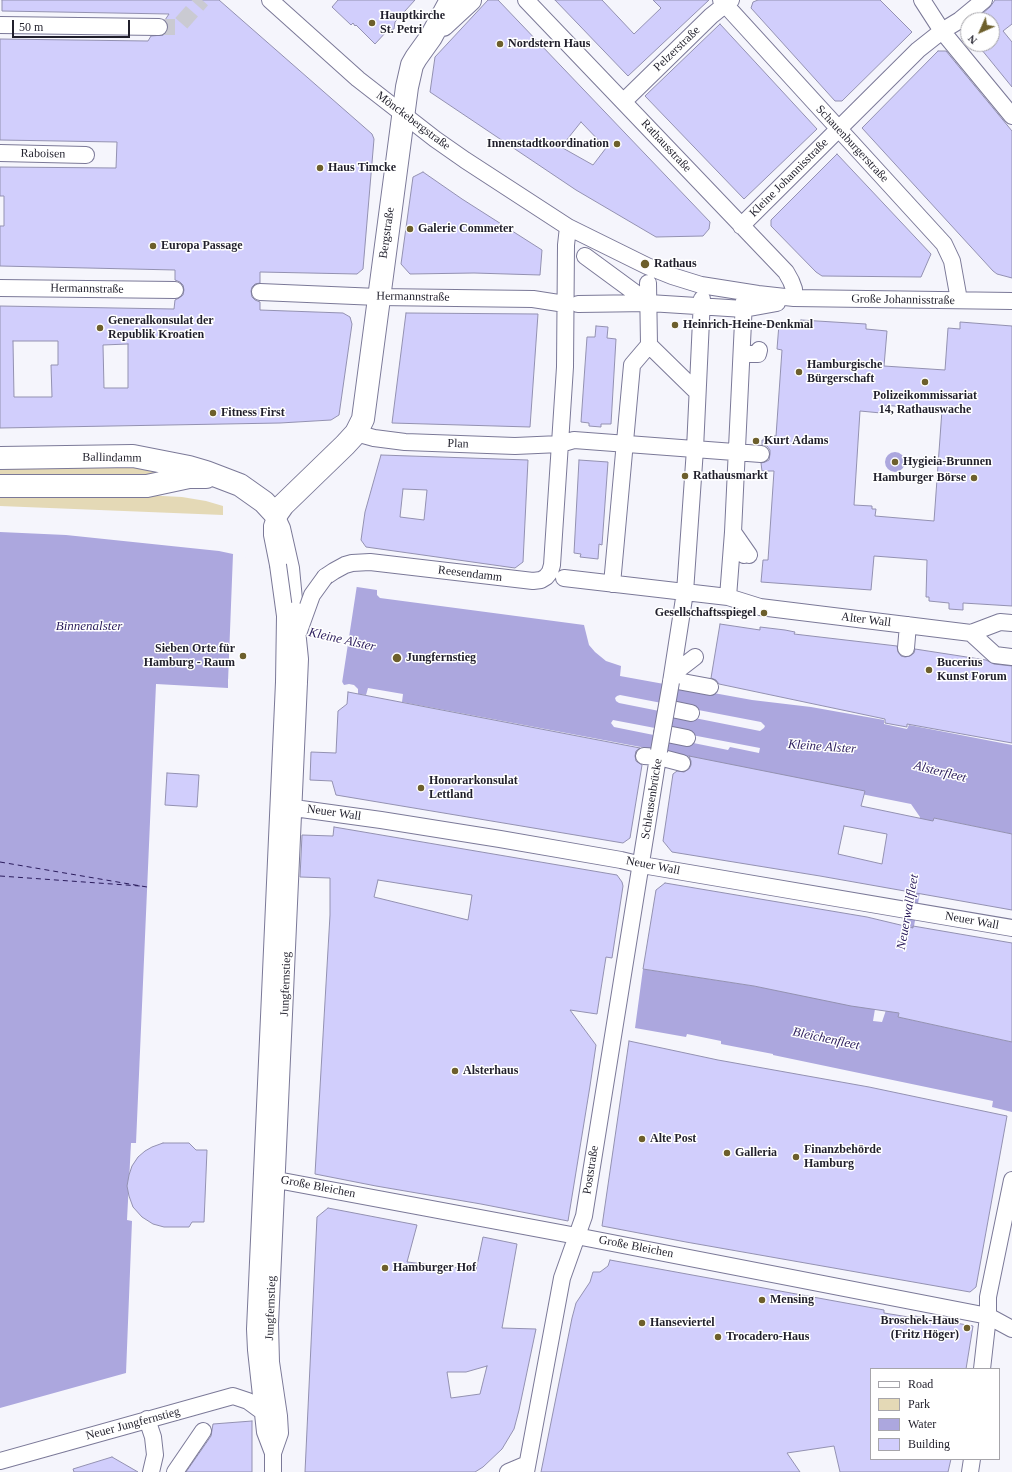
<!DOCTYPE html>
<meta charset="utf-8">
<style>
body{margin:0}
#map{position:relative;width:1012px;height:1472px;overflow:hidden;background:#f5f5fc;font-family:Georgia,serif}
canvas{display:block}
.legend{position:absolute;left:870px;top:1368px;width:130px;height:92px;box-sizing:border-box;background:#fff;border:1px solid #a6a5aa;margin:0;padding:5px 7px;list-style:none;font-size:12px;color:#201f2b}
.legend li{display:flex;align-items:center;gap:8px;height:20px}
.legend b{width:20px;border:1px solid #a6a5aa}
.north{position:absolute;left:960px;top:12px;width:40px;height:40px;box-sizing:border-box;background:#fff;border:1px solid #a6a5aa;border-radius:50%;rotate:225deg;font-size:11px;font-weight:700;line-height:16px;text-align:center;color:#201f2b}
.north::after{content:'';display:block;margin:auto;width:14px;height:18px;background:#6d5f2c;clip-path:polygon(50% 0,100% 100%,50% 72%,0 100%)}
.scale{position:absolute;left:12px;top:20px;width:118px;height:18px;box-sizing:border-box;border:2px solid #201f2b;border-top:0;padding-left:5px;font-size:12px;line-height:14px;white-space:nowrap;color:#201f2b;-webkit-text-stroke:3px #fff;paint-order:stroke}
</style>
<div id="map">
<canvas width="1012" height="1472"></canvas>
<ul class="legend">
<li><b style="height:5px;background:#fff"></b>Road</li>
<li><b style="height:11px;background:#e4d9b6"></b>Park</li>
<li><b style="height:11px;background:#aca7de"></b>Water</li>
<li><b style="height:11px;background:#d1cefc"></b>Building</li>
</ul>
<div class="north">N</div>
<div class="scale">50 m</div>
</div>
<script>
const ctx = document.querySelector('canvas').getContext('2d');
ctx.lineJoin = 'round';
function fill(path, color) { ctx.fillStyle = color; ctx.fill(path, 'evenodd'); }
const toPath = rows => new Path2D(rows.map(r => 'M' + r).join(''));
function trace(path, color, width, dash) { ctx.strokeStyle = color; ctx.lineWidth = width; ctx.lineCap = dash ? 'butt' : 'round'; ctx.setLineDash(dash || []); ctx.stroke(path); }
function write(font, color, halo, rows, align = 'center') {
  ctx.font = font + ' Georgia,serif'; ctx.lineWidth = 3; ctx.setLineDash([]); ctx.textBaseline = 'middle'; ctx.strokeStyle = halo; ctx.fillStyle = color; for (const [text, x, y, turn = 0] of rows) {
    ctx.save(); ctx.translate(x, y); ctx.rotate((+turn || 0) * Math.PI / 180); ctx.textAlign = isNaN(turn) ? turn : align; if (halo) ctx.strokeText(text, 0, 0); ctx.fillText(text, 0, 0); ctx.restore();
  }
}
fill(toPath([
 [118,466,172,470,157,477,0,479,0,468],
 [0,494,125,494,182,497,206,501,223,506,223,515,0,506]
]), '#e4d9b6');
fill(toPath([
 '885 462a10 10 0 1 1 20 0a10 10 0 1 1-20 0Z',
 [0,532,66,535,219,551,233,554,234,555,357,587,377,590,377,595,380,598,584,625,589,645,595,652,606,661,621,666,620,676,752,700,811,707,884,720,884,724,907,729,909,725,1012,745,1012,834,934,818,926,858,898,1017,1012,1042,1012,1112,992,1107,993,1101,773,1055,773,1054,721,1044,721,1041,687,1034,686,1037,635,1028,643,969,754,986,875,1009,873,1021,882,1022,886,1010,908,892,920,817,911,804,697,761,697,759,683,755,402,702,403,694,368,688,366,695,358,694,358,689,354,685,349,684,344,685,341,680,228,679,228,688,156,684,136,1143,131,1143,127,1220,132,1221,126,1373,0,1408],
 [620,695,761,722,765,726,764,728,760,731,619,703,616,701,615,698,617,696],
 [613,720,760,748,759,753,730,747,728,750,614,727,611,723]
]), '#aca7de');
fill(toPath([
 [233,554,357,585,342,683,230,680,230,682,228,682]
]), '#f5f5fc');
trace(toPath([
 [0,862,147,887],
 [0,876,140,886]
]), '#2b1c5c', 1, [5, 4]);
const building = toPath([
 [2,0,219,0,372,134,374,139,363,269,357,274,260,272,260,283,255,284,252,287,251,291,252,297,255,300,260,302,260,310,343,313,350,317,352,324,339,415,331,420,280,423,0,428,0,306,174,309,175,300,179,298,183,295,184,290,183,285,180,282,175,280,175,270,0,266,0,226,4,226,4,196,0,196,0,167,116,168,117,142,0,140,0,39,148,41,151,36,163,35,167,32,168,27,165,20,169,14,2,11,2,0],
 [13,341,58,341,58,365,51,365,52,397,14,397,13,341],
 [128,344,128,388,104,388,103,345,128,344],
 [338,0,415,0,395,22,394,29,387,31,375,44,356,25,355,26,353,23,351,25,332,7,338,0],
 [488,0,498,0,710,222,709,229,703,236,656,237,576,190,430,92,435,57,488,0],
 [581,122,606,148,593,165,561,147,581,122],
 [555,0,602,0,634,34,661,8,653,0,709,0,628,76,555,0],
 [758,0,880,0,912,32,842,101,835,101,751,8,753,2,758,0],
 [995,0,1012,0,1012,24,1003,31,1012,42,1012,87,977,44,992,44,992,20,975,20,990,7,995,0],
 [720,24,817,129,744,199,645,96,720,24],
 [938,51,946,51,1012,131,1012,278,997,274,993,271,862,128,938,51],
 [837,154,931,254,921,277,822,276,816,272,771,226,771,220,837,154],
 [423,172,462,199,542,250,540,275,474,273,410,274,401,264,413,177,423,172],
 [406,313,538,314,530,427,392,423,406,313],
 [801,320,866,324,866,329,887,331,884,366,945,370,948,328,960,329,960,322,1012,326,1012,606,963,603,963,610,949,609,949,603,929,601,929,597,926,597,927,560,874,556,871,590,761,582,763,560,768,560,774,471,762,471,761,463,765,462,769,460,770,454,770,450,767,446,762,445,762,440,764,440,764,436,776,436,782,350,777,349,779,324,801,326,801,320],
 [882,405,942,410,934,521,875,516,876,509,872,509,872,506,854,505,860,411,881,413,882,405],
 [596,326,608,327,607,338,616,339,611,424,601,424,601,427,589,426,589,423,581,422,587,337,595,337,596,326],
 [381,455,528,460,523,562,515,568,366,547,361,540,365,512,381,455],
 [403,489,427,490,424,520,400,517,403,489],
 [579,460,608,462,602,545,599,544,598,559,580,557,581,554,574,553,579,460],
 [720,624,760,630,760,627,785,630,795,632,794,634,897,646,898,652,901,656,905,657,910,656,914,653,915,649,986,660,994,664,1012,666,1012,743,907,724,907,727,885,723,885,719,719,684,716,680,711,678,720,624],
 [348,692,640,748,636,751,635,756,636,761,642,765,630,838,623,843,336,795,332,781,310,780,311,752,336,753,338,711,347,704,348,692],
 [689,756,865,791,861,806,933,821,934,818,1012,834,1012,910,820,876,672,852,663,841,673,774,677,771,684,772,689,769,691,765,691,761,689,756],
 [844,826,887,834,882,864,838,854,844,826],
 [167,773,199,775,197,807,165,805,167,773],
 [334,827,617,875,622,882,623,886,612,958,606,957,597,1014,570,1010,596,1045,590,1086,568,1221,481,1204,376,1186,315,1174,330,915,330,878,300,877,302,835,333,836,334,827],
 [378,880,472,895,468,920,374,897,378,880],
 [665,883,867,917,913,928,913,926,1012,943,1012,1042,898,1017,899,1013,851,1006,754,986,643,969,656,890,665,883],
 [629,1041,718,1060,869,1087,1007,1116,976,1287,970,1292,686,1242,602,1226,629,1041],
 [163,1143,189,1143,196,1150,207,1150,204,1222,192,1222,189,1227,164,1227,153,1224,142,1217,133,1207,129,1196,127,1186,129,1175,132,1166,138,1157,145,1151,152,1147,163,1143],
 [328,1208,417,1225,407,1262,476,1270,483,1237,517,1244,502,1328,536,1329,519,1410,514,1429,502,1449,483,1467,475,1472,305,1472,317,1217,328,1208],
 [487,1366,480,1394,451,1398,447,1372,466,1372,487,1366],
 [610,1260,884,1310,884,1313,915,1318,915,1316,973,1326,966,1369,871,1369,871,1459,951,1459,948,1472,840,1472,834,1446,787,1453,800,1472,541,1472,572,1318,576,1303,590,1282,593,1272,600,1272,608,1266,610,1260],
 [252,1421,252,1472,186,1472,211,1436,213,1424,252,1421],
 [112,1457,138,1472,74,1472,73,1469,112,1457]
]);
fill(building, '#d1cefc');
trace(building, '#9391b1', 1);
trace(toPath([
 [159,27,178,27,202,0]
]), '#cacad2', 16, [16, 8]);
const street = toPath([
 [270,0,358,79,435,139,465,160,568,227,647,266,672,276,701,285,758,294,794,298,1012,301],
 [526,0,786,272,791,281,794,289,794,298],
 [721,0,944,244,952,261,959,300],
 [922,0,942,31,1012,116],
 [0,25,159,27],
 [624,101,711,16,731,0],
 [0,153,86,155],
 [741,226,918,50,942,31,960,20,984,0],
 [585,256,649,303],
 [648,283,649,345,697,392],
 [0,288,175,290],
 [260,292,378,297,533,299,565,304],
 [578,304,649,303,744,309,777,303],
 [742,354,758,354,759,350],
 [356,433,374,438,405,442,515,446,560,444,574,440,761,454],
 [276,515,282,528,291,568,295,610],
 [276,515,272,526,272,535,278,565],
 [744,555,733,532,749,555],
 [325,577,334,571,345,565,352,563,370,562,533,581,541,580,546,577,550,572,552,565,565,367,566,245,568,227],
 [564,578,728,597,760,607,971,633,1000,622,1012,623],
 [612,584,632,365,649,345],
 [728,597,733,532,744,301],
 [971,633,995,655,1012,657],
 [906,648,908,625],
 [673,674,695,657],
 [672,680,710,687],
 [671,682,685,592,695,449,702,299],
 [667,708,691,713],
 [662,733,687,738],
 [644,756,659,757,682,763],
 [294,808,381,820,500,839,621,860,642,865,1012,928],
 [268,1174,277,1180,566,1234,988,1316,1012,1329],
 [982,1369,988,1316,988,1297,1012,1180],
 [147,1419,153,1437,155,1455,151,1472],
 [273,1453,265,1432,256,1350,255,1329,284,682],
 [0,1461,233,1396,248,1401,263,1412],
 [175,1472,203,1431],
 [273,1472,273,1453,280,1433,279,1416,271,1362,270,1324,299,682],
 [508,1472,527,1464],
 [526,1472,562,1278,584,1216,659,751],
 [970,1472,972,1459]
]);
const secondary = toPath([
 [443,25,470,0],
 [0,458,133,456,189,467,206,472,240,485,264,502,276,515,283,505,345,445,356,433,363,419,407,87,412,65,416,58,431,37,451,0],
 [0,486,147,486,189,477,206,477]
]);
trace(street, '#7b7998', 18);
trace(secondary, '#7b7998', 24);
trace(street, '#fff', 16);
trace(secondary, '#fff', 22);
const streetBridge = toPath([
 [278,565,285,616,284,682],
 [295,610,300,659,299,682],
 [299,631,312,595,325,577],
 [659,751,671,682]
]);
trace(streetBridge, '#7b7998', 18, []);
trace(streetBridge, '#fff', 16);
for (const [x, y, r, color] of [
 [372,23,4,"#6d5f2c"],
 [500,44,4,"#6d5f2c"],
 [617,144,4,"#6d5f2c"],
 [320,168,4,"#6d5f2c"],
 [410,229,4,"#6d5f2c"],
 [153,246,4,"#6d5f2c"],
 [645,264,5,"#6d5f2c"],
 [675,325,4,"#6d5f2c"],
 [100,328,4,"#6d5f2c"],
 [799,372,4,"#6d5f2c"],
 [925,382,4,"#6d5f2c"],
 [213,413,4,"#6d5f2c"],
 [756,441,4,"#6d5f2c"],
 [895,462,4,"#6d5f2c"],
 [685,476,4,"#6d5f2c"],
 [974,478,4,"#6d5f2c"],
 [764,613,4,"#6d5f2c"],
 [243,656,4,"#6d5f2c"],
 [397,658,5,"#6d5f2c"],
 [929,670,4,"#6d5f2c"],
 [421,788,4,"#6d5f2c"],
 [455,1071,4,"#6d5f2c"],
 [642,1139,4,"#6d5f2c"],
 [727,1153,4,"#6d5f2c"],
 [796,1157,4,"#6d5f2c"],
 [385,1268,4,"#6d5f2c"],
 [762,1300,4,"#6d5f2c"],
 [642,1323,4,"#6d5f2c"],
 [967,1328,4,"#6d5f2c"],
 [718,1337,4,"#6d5f2c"]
]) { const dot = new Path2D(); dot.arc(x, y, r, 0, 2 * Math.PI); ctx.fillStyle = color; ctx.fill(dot); trace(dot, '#fff', 1.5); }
write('bold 12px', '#201f2b', '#fff', [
 ["Hauptkirche",380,16],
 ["St. Petri",380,30],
 ["Nordstern Haus",508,44],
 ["Innenstadtkoordination",609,144,"right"],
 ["Haus Timcke",328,168],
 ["Galerie Commeter",418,229],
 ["Europa Passage",161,246],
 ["Rathaus",654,264],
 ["Generalkonsulat der",108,321],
 ["Republik Kroatien",108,335],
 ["Heinrich-Heine-Denkmal",683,325],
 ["Hamburgische",807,365],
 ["Bürgerschaft",807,379],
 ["Polizeikommissariat",925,396,"center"],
 ["14, Rathauswache",925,410,"center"],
 ["Fitness First",221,413],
 ["Kurt Adams",764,441],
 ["Hygieia-Brunnen",903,462],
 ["Rathausmarkt",693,476],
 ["Hamburger Börse",966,478,"right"],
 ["Gesellschaftsspiegel",756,613,"right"],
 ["Sieben Orte für",235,649,"right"],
 ["Hamburg - Raum",235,663,"right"],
 ["Jungfernstieg",406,658],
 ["Bucerius",937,663],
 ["Kunst Forum",937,677],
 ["Honorarkonsulat",429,781],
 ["Lettland",429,795],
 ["Alsterhaus",463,1071],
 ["Alte Post",650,1139],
 ["Finanzbehörde",804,1150],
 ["Hamburg",804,1164],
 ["Galleria",735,1153],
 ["Hamburger Hof",393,1268],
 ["Mensing",770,1300],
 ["Broschek-Haus",959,1321,"right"],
 ["(Fritz Höger)",959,1335,"right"],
 ["Hanseviertel",650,1323],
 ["Trocadero-Haus",726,1337]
], 'left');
write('12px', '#201f2b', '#fff', [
 ["Pelzerstraße",677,49,-44],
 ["Mönckebergstraße",413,121,37],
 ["Schauenburgerstraße",852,144,47],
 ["Rathausstraße",666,146,47],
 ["Raboisen",43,154,1],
 ["Kleine Johannisstraße",789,178,-45],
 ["Bergstraße",387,233,-82],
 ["Hermannstraße",87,289,1],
 ["Hermannstraße",413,297,1],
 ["Große Johannisstraße",903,300,1],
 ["Plan",458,444,2],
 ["Ballindamm",112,458,1],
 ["Reesendamm",470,574,7],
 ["Alter Wall",866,620,7],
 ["Schleusenbrücke",652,799,-81],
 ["Neuer Wall",334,813,8],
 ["Neuer Wall",653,866,11],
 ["Neuer Wall",972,921,10],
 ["Jungfernstieg",286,984,-88],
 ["Poststraße",591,1170,-81],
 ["Große Bleichen",318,1187,11],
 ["Große Bleichen",636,1247,11],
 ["Jungfernstieg",271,1308,-88],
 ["Neuer Jungfernstieg",133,1424,-15]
]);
write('italic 13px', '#2b1c5c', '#fff', [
 ["Binnenalster",89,627],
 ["Kleine Alster",342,640,13],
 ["Kleine Alster",822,747,4],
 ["Alsterfleet",940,772,14],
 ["Neuerwallfleet",908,912,-80],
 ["Bleichenfleet",826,1039,12]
]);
</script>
